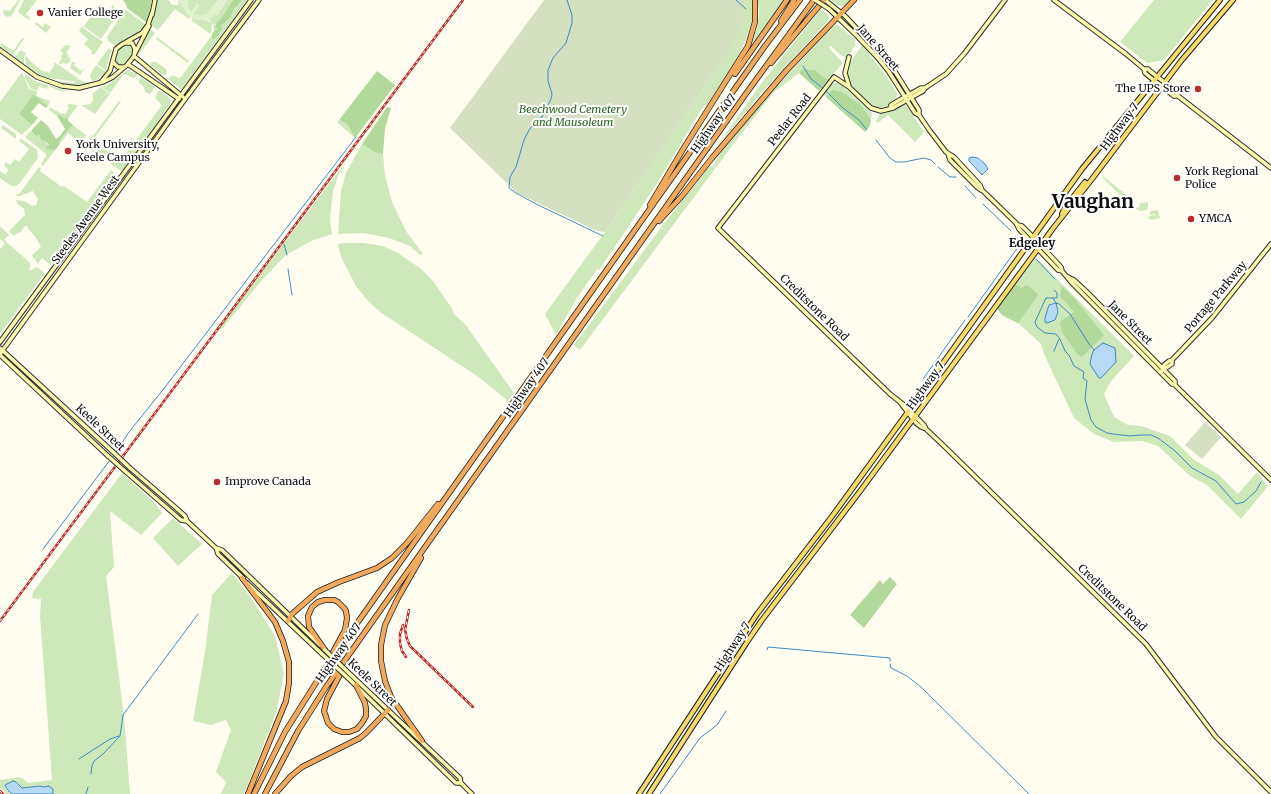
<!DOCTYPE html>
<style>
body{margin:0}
canvas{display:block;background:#fffdf0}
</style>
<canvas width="1271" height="794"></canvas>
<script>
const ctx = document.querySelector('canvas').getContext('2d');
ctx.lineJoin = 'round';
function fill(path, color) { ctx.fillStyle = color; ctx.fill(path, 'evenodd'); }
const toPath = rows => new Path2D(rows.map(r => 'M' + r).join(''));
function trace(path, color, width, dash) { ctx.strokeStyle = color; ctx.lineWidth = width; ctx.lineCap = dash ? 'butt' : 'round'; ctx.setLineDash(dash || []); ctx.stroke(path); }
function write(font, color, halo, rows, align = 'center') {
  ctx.font = font + ' Merriweather,serif'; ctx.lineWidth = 4; ctx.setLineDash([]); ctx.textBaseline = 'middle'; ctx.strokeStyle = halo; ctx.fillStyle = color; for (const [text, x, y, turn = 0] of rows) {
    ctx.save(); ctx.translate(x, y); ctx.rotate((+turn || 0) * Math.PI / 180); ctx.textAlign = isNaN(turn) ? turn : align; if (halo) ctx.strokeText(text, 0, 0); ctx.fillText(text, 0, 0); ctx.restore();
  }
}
fill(toPath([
 [18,0,20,0,11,17,9,16,7,17,4,15,3,9,6,11,8,10,10,11],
 [24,0,37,0,26,14,30,18,29,20,18,12],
 [156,0,167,0,170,1,170,3,173,5,178,5,178,0,180,0,179,1,182,4,183,7,190,17,189,19,175,9,158,30,151,25],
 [187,0,218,0,209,12,205,15,199,16,193,14,199,5,197,4,191,13,188,8],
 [227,0,233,0,220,20,217,21,215,25,218,29,214,31,213,24,209,20,214,13,217,15],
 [241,0,247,0,181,90,180,89,168,79,172,75,178,78,181,77,212,35,217,37,219,35,221,32,221,26,232,14,234,9],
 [727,0,752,0,752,22,746,40,731,69,707,105,705,105,701,110,656,185,619,241,599,270,597,269,577,298,556,335,545,314,605,232,721,63],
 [758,0,784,0,751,46,757,28,759,14],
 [831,0,851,0,842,7,837,5],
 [1154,0,1213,0,1164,60,1147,63,1120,42],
 [100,4,105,8,106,10,105,12,109,15,112,11,111,8,114,4,114,5,113,21,101,39,83,26,84,26],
 [821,9,829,15,829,20,764,90,715,149,763,81],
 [126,10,146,25,134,36,124,40,115,46,108,41,107,37,117,22,118,23,117,21],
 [193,18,204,19,212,23,211,33,209,33,191,20],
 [235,18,236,19,184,88,182,90],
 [36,22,43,27,45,23,51,27,46,33,35,24],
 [838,25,856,40,854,43,856,44,847,58,842,56,831,46,829,48,842,62,842,64,829,79,825,78,815,70,802,69,799,73,774,92,738,138,580,350,574,345,666,221,710,166,713,166,722,151,769,95,830,29,834,26],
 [82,27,103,42,94,55,91,53,92,51,84,44,88,39,79,31],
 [149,28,155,33,139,54,137,55],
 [157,37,189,61,188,63,156,39],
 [22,38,24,39,13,55,0,46,1,43,3,44,13,51],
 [130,43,134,47,132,56,121,67,115,64,114,59,118,50,123,45],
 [68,44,69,46,71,46,66,53,69,55,68,57,71,58,69,60,71,61,67,64,63,63,67,56,61,65,59,63,62,58,61,57,63,53,60,51,65,45,66,46],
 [862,45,885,74,897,93,896,100,887,106,880,108,871,105,850,84,846,77,847,67],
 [109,48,112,51,109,57,106,71,97,64],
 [21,50,26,53,24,57,24,64,15,57],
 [27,53,26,56,29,59,29,60,42,71,45,72,46,71,49,73,54,66,54,62,78,78,76,81,71,81,48,78,39,74,26,65,25,58],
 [72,62,76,63,74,65,81,71,86,66,80,75,70,68],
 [152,62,156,62,166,69,167,72,165,76,150,65],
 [96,65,106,72,101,77,94,81,91,80,90,75],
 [29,70,50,80,73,83,79,79,84,82,96,83,81,86,63,85,42,78],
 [128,70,137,74,137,76,133,78,127,75,124,74,110,93,102,87,107,85],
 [22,72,29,89,37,92,36,96,50,101,48,106,36,96,33,96,19,114,32,125,22,135,0,119,0,102],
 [24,73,35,81,68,91,60,91,48,86,47,89,39,86,37,91,31,89,27,82],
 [141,77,155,87,150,94,145,92,144,87,139,83,139,80],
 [836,83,841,84,872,113,870,126,871,120,862,106,832,90,826,97,823,94,831,84],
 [101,87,110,94,95,114,81,105,91,104,91,102,93,101,93,95,92,94],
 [159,90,169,97,171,103,157,122,163,115,161,120,121,172,121,171,118,169,84,145,90,138,119,160,122,159,162,105,155,98],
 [119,101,121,102,95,137,96,138,92,137,91,134,93,136],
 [70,104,78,105,68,119,64,118,60,114,57,116,49,110,51,106,51,108,62,114,63,113,65,114,69,108,67,105],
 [902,104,906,105,924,132,915,142,888,115,878,123,876,121,880,114,886,113],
 [339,120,347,124,355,138,337,122],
 [3,125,16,134,16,139,1,128],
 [73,125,86,135,82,144,68,133,59,145,60,140],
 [31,131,36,136,41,135,40,138,46,141,50,149,54,150,56,149,43,166,41,164,46,156,46,154,26,138,26,136],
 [20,139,22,139,37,150,38,158,20,183,16,186,11,186,0,178,0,171,4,174,6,174,8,170,4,165,6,162,10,165,15,159,19,162,29,149,19,141],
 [362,144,374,152,383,154,385,175,392,202,406,231,423,254,420,255,410,246,389,238,363,233,338,234,341,191,346,173],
 [345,163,338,176,333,191,330,219,332,234,311,241,286,255,262,280,222,329,218,330],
 [39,167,41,168,40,171,62,187,64,186,87,202,111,170,119,176,50,270,48,271,100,200,51,265,42,258,38,264,32,255,41,247,35,236,30,231,26,225,20,233,19,232,14,236,9,231,25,215,24,209,17,203,16,200,24,201,32,206,36,205,38,199,33,191,20,196,17,196,16,194,19,194],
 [1103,176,1129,197,1123,198,1102,177],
 [1148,202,1148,206,1145,206,1148,206,1147,210,1140,211,1135,208,1140,207,1139,204,1140,203],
 [1158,210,1160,218,1151,220,1147,217,1154,215,1155,216,1155,214,1150,215,1150,213,1151,211],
 [0,226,9,235,4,240,27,260,30,263,30,267,29,269,30,271,37,267,45,273,0,334,0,249,5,243,0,239],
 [346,243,364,243,383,246,398,253,420,268,433,281,451,307,454,314,465,324,514,393,508,401,480,378,380,312,367,300,356,286,341,257,338,244],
 [1036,258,1134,356,1112,380,1104,394,1114,417,1128,425,1141,426,1170,436,1193,459,1219,475,1238,494,1257,472,1268,486,1241,519,1207,485,1190,476,1158,446,1142,441,1114,442,1094,434,1074,418,1044,354,1041,344,1018,323,1005,317,1006,295],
 [122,473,155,503,162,513,141,535,110,511,114,567,106,576,124,716,130,794,6,794,0,787,0,780,21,777,28,783,52,780,40,616,41,599,32,598,33,592],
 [173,518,202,544,178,566,153,538],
 [232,573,252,599,275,636,284,674,276,713,244,794,221,794,226,782,216,772,231,730,226,720,211,725,193,721,205,652,212,595]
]), '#cfe8ba');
fill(toPath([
 [123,0,152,0,147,23,127,8,126,4],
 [233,0,242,0,234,9,231,16,221,26,222,29,219,35,214,39,212,39,212,34,214,31,218,29,215,27,217,21,220,20],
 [802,69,815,70,825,78,829,79,819,91,799,73],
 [377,71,395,85,355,138,347,124,339,120],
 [832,90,842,92,862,106,871,120,870,126,865,132,826,97],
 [33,95,36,96,48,106,46,108,39,103,31,112,38,118,32,125,19,114],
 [387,107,391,108,385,128,383,154,374,152,362,144],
 [60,114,64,118,68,118,68,121,73,125,60,140,59,145,56,149,54,150,47,149,46,147,49,145,46,141,43,141,40,138,40,135,36,136,31,131,41,120,48,126,56,139,60,136,65,129,57,116],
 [1014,284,1022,288,1027,285,1039,295,1038,295,1018,323,1002,315,997,309],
 [1062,286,1075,299,1104,335,1082,357,1078,355,1073,348,1062,332,1060,322,1074,312,1060,296],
 [890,577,897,584,864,628,850,615,880,580,883,584]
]), '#b2d89a');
fill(toPath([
 [544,0,742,0,744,18,732,47,605,232,597,231,517,193,450,128],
 [1205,422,1221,437,1202,459,1185,445]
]), '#d4e0c1');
fill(toPath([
 [180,0,187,0,188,8,191,12,197,4,199,5,193,14,199,16,205,15,209,12,218,0,227,0,217,15,214,13,207,22,204,20,196,20,191,17,186,13,182,4,179,1]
]), '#e1f0cc');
const water = toPath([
 [972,157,978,158,985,164,988,169,982,175,969,161,969,158,972,157],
 [1056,303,1058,312,1055,320,1047,323,1045,322,1045,318,1048,308,1049,305,1056,303],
 [1103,343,1115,348,1116,362,1101,378,1099,378,1090,364,1092,354,1094,350,1103,343],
 [13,781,16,782,22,788,40,786,44,787,49,786,53,789,53,794,12,794,7,789,5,785,13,781]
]);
fill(water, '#b6d9f4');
trace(water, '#3f8ac9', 1);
trace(toPath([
 [567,0,572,15,572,23,566,43,553,58,548,70,548,81,552,94,551,99,542,117,536,121,529,130,524,140,516,167,510,177,509,188,516,193,536,204,603,236],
 [736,0,746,9],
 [803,66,811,79,823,88],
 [826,91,843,108,859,120,867,130],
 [876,140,890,158,896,162,904,162,924,158,931,160,935,164],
 [938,167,950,177,956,177],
 [965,186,976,198],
 [983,204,1011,231],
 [284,244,287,255],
 [1036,259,1055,279],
 [288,269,292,295],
 [1054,290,1057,293,1057,298,1046,298,1035,322,1037,327,1045,333,1056,334,1060,339,1065,351,1069,355,1074,366,1084,372,1083,378,1087,381,1085,399,1091,420,1096,427,1107,433,1113,434,1130,436,1140,435,1151,435,1158,438,1175,451,1192,468,1216,481,1236,504,1244,502,1256,491,1261,482],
 [1053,298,1056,303,1059,304,1070,314,1089,344,1094,350],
 [968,317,1021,243,1016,236],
 [1054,351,1059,339],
 [923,379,965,320],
 [112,458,129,432,162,391,356,137],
 [43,549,110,460],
 [767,650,768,647,890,658,890,661],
 [890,664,891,668,907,676,921,687,1029,794],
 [79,759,110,739,119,736],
 [91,774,92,766,94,761,103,754,120,736,123,715,198,614],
 [86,794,88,787],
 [660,794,700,738,717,725,726,711]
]), '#3f8ac9', 1);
const secondary = toPath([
 [825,0,845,16,861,33,894,70,919,110,919,115,930,131,946,152,954,157,980,185,982,190,1016,223,1019,229,1058,270,1062,271],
 [1054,0,1126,54,1144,69,1145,73,1156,82,1174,96,1178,96],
 [829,9,857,36,877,57,889,72,915,113,919,115],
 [152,15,155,0],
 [0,50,37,77,62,86,79,88,103,82,113,77,127,65,134,56,135,49,132,43,125,43],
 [135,53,149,26],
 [134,56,183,97],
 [113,62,118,67,124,67],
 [127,65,129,65,141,73,179,99],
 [1144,69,1148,69,1150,71,1177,92,1178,96,1271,168],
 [101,82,110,71,116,49,121,45,142,33,148,25,152,13],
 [849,86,845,73,849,57],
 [890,108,891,105,901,99,921,88,925,88],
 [948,154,950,160,977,187,981,190],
 [1018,225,1022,226,1036,240,1061,267,1062,271,1071,282,1172,384,1175,385,1271,480],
 [1068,277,1074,280,1087,292,1175,381,1175,385],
 [0,342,251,0],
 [0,348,112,451],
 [0,354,183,102,259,0],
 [0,355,108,456],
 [1163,369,1164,365,1169,361,1172,360],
 [1160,372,1172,364,1172,360,1212,318,1271,244],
 [899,401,916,423,921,427,926,429,945,447,1146,644,1216,737,1271,792],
 [926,429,924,425,904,405,890,394,718,228,834,77,849,87,871,108,881,111,893,108,923,91,925,88,946,74,964,54,1005,0],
 [130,468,175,507,185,516,187,521,216,548,222,550,320,645],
 [126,472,181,520,187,521],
 [216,548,218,554,243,578],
 [247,583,322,654],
 [351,675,460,778,461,783],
 [348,678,456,783,461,783,472,794]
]);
const primary = toPath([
 [1062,214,1065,207,1085,182],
 [639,794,757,614,833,515,918,398,1082,169,1220,0],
 [649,794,747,642,762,620,861,490,1054,227,1092,179,1181,61,1233,0]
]);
const highway = toPath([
 [781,21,794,0],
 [771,63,824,0],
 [735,74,787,0],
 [650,205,685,146,748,46,755,22,755,0],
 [659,221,682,196,712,158,786,71,854,0],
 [421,558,398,598,385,625,381,645,381,661,385,681,391,697,422,741],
 [242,578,275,622,283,641,289,662,289,683,286,701,248,794],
 [288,621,292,614,317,592,339,582,377,568,392,558,407,543,438,504],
 [325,650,309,627,308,616,312,607,318,602,325,600,334,600,338,602,344,608,346,611,347,618,345,630,332,654],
 [343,669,327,699,324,711,328,723,334,729,342,732,349,732,357,729,362,723,366,716,366,709,365,703,356,685],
 [254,794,285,732,324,670,765,46,800,0],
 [265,794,298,731,326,687,745,95,814,0],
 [275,794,291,776,302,767,360,738,366,733,388,710]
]);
trace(secondary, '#303030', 5.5);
trace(primary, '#1f1f1f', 6);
trace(highway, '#1f1f1f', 6);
trace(secondary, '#fcf8ad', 3.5);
trace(primary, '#f4db6a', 4);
trace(highway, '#f0a95d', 4.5);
const rail = toPath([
 [409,610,405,630,407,639,410,646,473,707],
 [0,621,463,0],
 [403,625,400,634,400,644,402,651,406,657],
 [0,791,3,794]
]);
trace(rail, '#ba2c2a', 2.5);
trace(rail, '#fff', 1, [3]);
const secondaryBridge = toPath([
 [815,0,829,9],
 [112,451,130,468],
 [108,456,126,472],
 [325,650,351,675],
 [322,654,348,678]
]);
trace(secondaryBridge, '#303030', 5.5, []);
trace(secondaryBridge, '#fcf8ad', 3.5);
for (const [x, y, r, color] of [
 [40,13,4,"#ba2c2a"],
 [1198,89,4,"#ba2c2a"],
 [68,151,4,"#ba2c2a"],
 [1177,178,4,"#ba2c2a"],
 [1191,219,4,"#ba2c2a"],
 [217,482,4,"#ba2c2a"]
]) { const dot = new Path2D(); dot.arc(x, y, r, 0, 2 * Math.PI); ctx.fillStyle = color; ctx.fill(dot); trace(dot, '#fff', 1.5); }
write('11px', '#0e0e0e', '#fff', [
 ["Vanier College",48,13],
 ["The UPS Store",1190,89,"right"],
 ["York University,",76,145],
 ["Keele Campus",76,158],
 ["York Regional",1185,172],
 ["Police",1185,185],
 ["YMCA",1199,219],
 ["Improve Canada",225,482]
], 'left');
write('11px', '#0e0e0e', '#fff', [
 ["Jane Street",878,48,49],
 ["Peelar Road",790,120,-52],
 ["Highway 407",714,124,-55],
 ["Highway 7",1120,127,-53],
 ["Steeles Avenue West",86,220,-54],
 ["Portage Parkway",1216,297,-50],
 ["Creditstone Road",814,308,44],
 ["Jane Street",1130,323,45],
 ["Highway 7",926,386,-54],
 ["Highway 407",527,388,-55],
 ["Keele Street",100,428,43],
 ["Creditstone Road",1112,598,44],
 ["Highway 7",733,647,-57],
 ["Highway 407",339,653,-55],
 ["Keele Street",372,683,44]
]);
write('italic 11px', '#2a6420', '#fff', [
 ["Beechwood Cemetery",573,110],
 ["and Mausoleum",573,123]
]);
write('bold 12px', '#0e0e0e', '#fff', [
 ["Edgeley",1032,244]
]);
write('bold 19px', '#0e0e0e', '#fff', [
 ["Vaughan",1093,203]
]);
</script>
